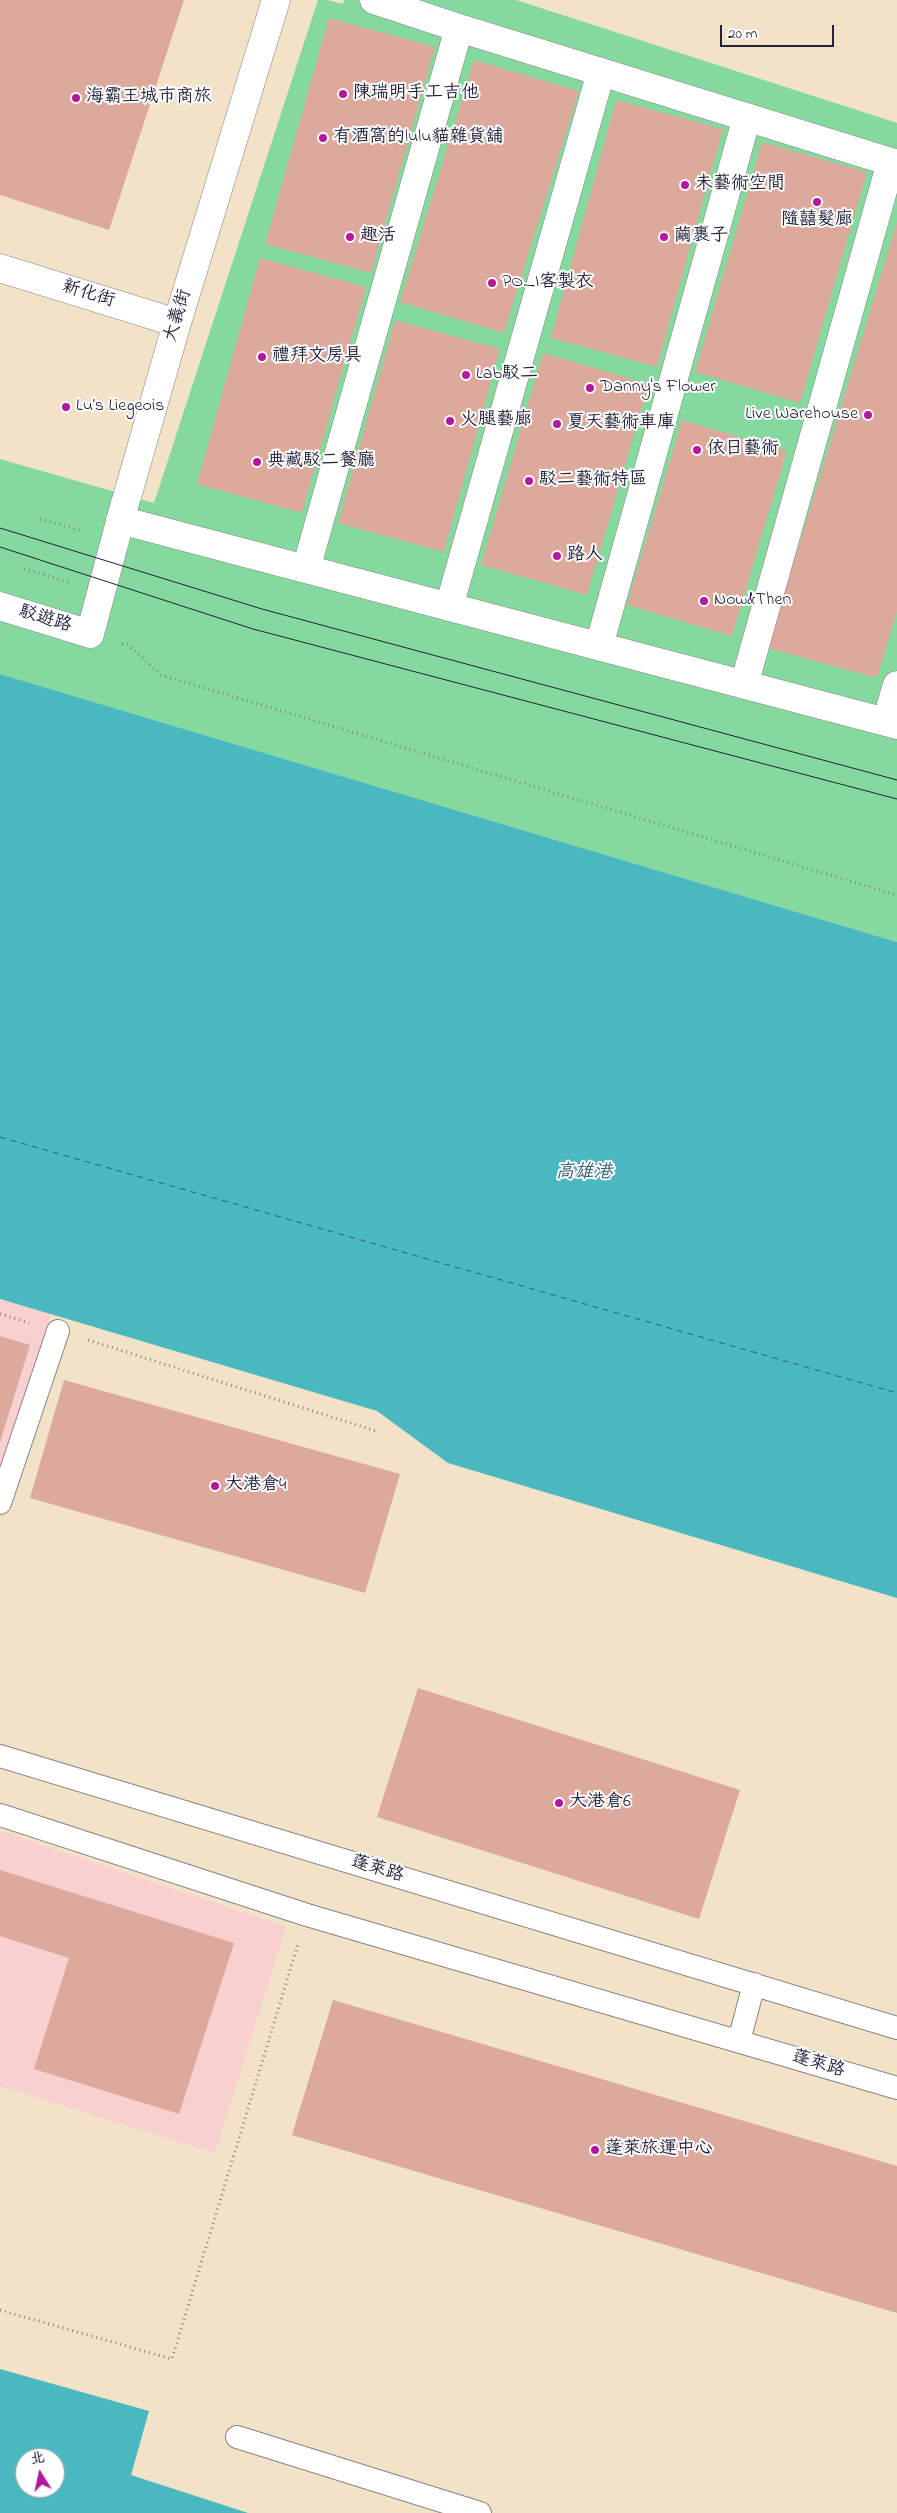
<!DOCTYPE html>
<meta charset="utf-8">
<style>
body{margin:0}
#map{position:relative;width:897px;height:2513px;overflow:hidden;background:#f2e2c7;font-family:"Indie Flower","LXGW WenKai TC",sans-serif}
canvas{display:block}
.north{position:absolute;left:15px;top:2448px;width:50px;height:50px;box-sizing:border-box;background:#fff;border:1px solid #a7a7b1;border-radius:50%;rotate:350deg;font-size:14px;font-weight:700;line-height:20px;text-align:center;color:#22223b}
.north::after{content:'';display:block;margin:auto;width:18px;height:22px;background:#b5179e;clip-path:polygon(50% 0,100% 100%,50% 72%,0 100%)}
.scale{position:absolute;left:720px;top:25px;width:114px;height:22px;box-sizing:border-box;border:2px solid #22223b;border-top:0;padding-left:6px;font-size:15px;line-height:18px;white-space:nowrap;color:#22223b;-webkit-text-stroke:4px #fff;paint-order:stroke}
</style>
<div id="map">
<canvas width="897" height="2513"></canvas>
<div class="north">北</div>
<div class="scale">20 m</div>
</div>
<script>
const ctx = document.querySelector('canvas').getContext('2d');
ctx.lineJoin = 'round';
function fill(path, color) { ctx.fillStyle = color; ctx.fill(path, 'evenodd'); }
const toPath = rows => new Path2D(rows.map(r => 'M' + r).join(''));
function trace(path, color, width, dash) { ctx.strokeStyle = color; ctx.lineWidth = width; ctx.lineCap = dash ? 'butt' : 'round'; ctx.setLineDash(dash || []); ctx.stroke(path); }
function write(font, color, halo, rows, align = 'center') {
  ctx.font = font + ' "Indie Flower","LXGW WenKai TC",sans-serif'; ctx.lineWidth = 4; ctx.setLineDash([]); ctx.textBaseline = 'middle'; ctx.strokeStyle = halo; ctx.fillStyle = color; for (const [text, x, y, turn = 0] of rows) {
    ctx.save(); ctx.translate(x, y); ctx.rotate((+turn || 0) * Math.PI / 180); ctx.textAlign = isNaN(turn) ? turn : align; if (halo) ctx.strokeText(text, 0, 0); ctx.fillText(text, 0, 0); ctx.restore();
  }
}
fill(toPath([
 [0,1299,51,1314,0,1469],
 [0,1831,286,1927,215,2153,0,2086]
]), '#f7d0cf');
fill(toPath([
 [318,0,328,0,343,4,344,0,516,0,897,123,897,942,0,674,0,459,154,503]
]), '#84da9e');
fill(toPath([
 [0,674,897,942,897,1598,448,1463,377,1411,0,1299],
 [0,2369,149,2411,131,2475,248,2513,0,2513],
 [25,2458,55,2458,55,2488,25,2488]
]), '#49b8bf');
trace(toPath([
 [0,1137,897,1393]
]), '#325e70', 1, [6, 5]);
fill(toPath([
 [0,0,184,0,109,230,0,195],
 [329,18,435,47,371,273,265,244],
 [474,60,579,91,504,333,400,302],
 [616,100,723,129,657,367,551,338],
 [762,142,867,172,800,403,695,372],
 [897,222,897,611,877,678,768,648],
 [260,258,366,287,302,513,197,484],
 [395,320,500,349,444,552,338,523],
 [543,353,649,384,587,595,481,565],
 [682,420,787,451,732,636,627,605],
 [0,1336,30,1345,0,1442],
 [64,1380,400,1474,365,1593,30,1498],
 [418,1688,740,1790,699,1919,377,1817],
 [0,1870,234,1943,179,2114,34,2069,69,1958,0,1936],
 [333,2000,897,2166,897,2313,292,2135]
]), '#dda99d');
const service = toPath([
 [0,1503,58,1331],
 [0,1756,897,2028],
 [0,1815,307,1915,897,2088],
 [739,2041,754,1984],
 [237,2437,480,2513]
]);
const pedestrian = toPath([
 [374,0,459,28,897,164],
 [120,520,897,725],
 [306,569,459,28],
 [0,606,90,634,125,503],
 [449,607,601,72],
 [599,646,747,117],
 [744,685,891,162],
 [886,722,897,685]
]);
const minor = toPath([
 [0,268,177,323],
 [127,497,177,323,276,0]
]);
trace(service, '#8a8281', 24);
trace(pedestrian, '#8a8281', 29);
trace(minor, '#8a8281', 29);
trace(toPath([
 [40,519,82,531],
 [24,569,69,582],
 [122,644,128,645,161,675,897,895],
 [0,1314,29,1323],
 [88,1340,376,1431],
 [0,2310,172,2359,298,1944]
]), '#8a8281', 3, [1, 4]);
trace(service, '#fff', 22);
trace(pedestrian, '#fff', 28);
trace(minor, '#fff', 28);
trace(toPath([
 [0,528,262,609,897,780],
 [0,547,253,629,897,799]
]), '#22223b', 1);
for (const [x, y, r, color] of [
 [343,94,5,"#b5179e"],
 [76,98,5,"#b5179e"],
 [323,138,5,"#b5179e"],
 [685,185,5,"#b5179e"],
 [817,202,5,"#b5179e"],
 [350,237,5,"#b5179e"],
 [664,237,5,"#b5179e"],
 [492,283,5,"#b5179e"],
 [262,357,5,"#b5179e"],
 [466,375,5,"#b5179e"],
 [590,388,5,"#b5179e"],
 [66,407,5,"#b5179e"],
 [868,415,5,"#b5179e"],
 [450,421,5,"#b5179e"],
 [557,424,5,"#b5179e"],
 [697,450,5,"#b5179e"],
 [257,462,5,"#b5179e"],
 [529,481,5,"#b5179e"],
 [557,556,5,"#b5179e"],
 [704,601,5,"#b5179e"],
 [215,1486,5,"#b5179e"],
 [559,1803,5,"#b5179e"],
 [595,2150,5,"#b5179e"]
]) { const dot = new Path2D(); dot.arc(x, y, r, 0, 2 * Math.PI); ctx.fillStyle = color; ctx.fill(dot); trace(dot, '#fff', 2); }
write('18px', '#22223b', '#fff', [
 ["陳瑞明手工吉他",353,94],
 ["海霸王城市商旅",86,98],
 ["有酒窩的lulu貓雜貨舖",333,138],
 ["未藝術空間",695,185],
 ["隨囍髮廊",817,221,"center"],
 ["趣活",360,237],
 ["繭裹子",674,237],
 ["PO_I客製衣",502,283],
 ["禮拜文房具",272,357],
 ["Lab駁二",476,375],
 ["Danny's Flower",600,388],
 ["Lu‘s Liegeois",76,407],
 ["Live Warehouse",858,415,"right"],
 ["火腿藝廊",460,421],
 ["夏天藝術車庫",567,424],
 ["依日藝術",707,450],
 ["典藏駁二餐廳",267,462],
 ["駁二藝術特區",539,481],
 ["路人",567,556],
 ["Now&Then",714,601],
 ["大港倉4",225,1486],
 ["大港倉6",569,1803],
 ["蓬萊旅運中心",605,2150]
], 'left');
write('18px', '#22223b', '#fff', [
 ["新化街",88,295,17],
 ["大義街",179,316,-73],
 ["駁遊路",45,620,17],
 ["蓬萊路",377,1870,17],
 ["蓬萊路",818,2065,17]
]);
write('italic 19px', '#325e70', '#fff', [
 ["高雄港",584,1174]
]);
</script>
